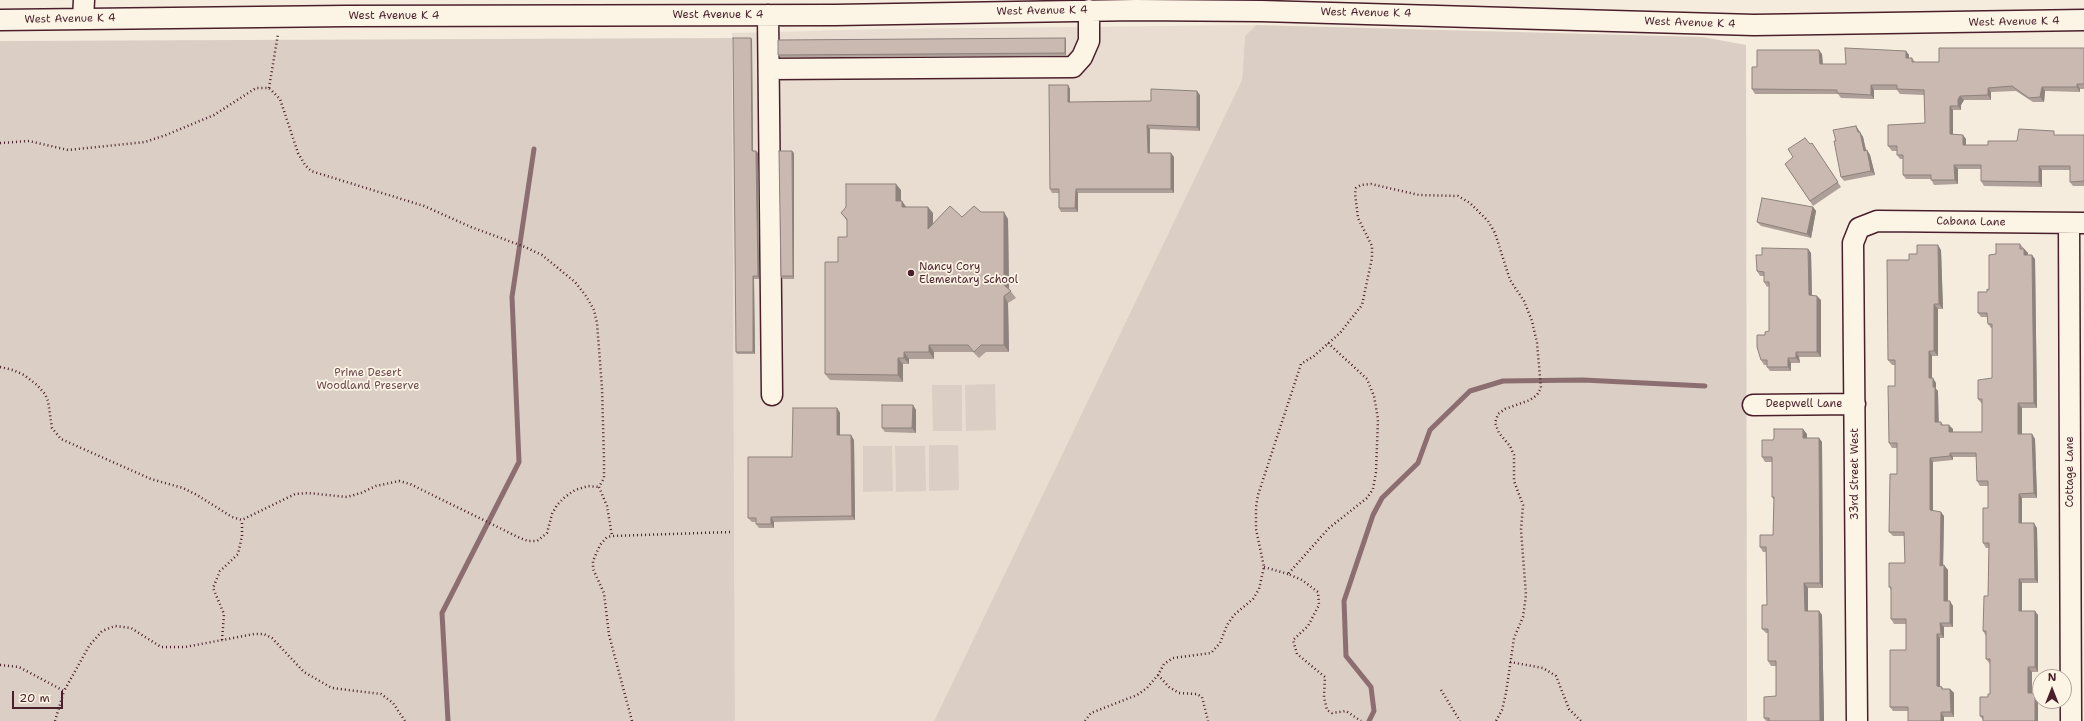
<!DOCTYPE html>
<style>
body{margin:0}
#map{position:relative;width:2084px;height:721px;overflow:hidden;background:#f5ecde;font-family:"Shantell Sans",sans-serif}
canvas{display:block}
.north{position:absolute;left:2032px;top:669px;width:40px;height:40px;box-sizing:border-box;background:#fcf5e5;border:1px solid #b59f9b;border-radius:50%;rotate:0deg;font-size:11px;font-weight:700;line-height:16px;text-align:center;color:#4a1f2b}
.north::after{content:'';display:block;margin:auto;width:14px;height:18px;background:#4a1f2b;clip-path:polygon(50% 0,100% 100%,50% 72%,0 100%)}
.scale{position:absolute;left:12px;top:691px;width:51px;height:18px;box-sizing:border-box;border:2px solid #4a1f2b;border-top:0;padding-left:5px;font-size:12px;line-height:14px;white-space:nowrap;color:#4a1f2b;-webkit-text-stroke:3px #fcf5e5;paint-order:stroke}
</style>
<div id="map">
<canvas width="2084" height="721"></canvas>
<div class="north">N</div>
<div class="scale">20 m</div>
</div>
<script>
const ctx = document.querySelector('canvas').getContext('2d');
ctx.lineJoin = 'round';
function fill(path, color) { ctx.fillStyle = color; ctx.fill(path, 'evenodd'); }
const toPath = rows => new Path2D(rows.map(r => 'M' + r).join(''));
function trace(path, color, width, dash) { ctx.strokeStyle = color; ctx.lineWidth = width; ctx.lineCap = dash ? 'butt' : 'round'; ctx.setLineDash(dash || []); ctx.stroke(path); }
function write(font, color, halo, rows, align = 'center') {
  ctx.font = font + ' "Shantell Sans",sans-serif'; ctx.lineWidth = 3.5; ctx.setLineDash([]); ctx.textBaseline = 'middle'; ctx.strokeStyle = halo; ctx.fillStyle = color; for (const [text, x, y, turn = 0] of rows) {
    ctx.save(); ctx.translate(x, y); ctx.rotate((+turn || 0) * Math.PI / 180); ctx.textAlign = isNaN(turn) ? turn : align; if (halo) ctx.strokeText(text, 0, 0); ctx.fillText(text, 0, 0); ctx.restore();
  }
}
fill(toPath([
 [1256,25,1245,36,1242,80,934,721,735,721,732,33,884,29]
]), '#e8ddd0');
fill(toPath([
 [1256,25,1703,37,1746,45,1747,721,934,721,1242,80,1245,36],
 [732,38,735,721,0,721,0,41],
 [995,384,996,430,966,431,965,385],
 [962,385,962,431,933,431,932,385],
 [929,445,958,445,959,490,929,491],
 [863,446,892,446,893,491,863,492],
 [895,446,925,446,926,491,896,492]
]), '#dbcec4');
trace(toPath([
 [448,721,442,613,519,462,512,297,534,149],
 [1369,721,1374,711,1371,687,1346,656,1344,601,1373,515,1382,498,1418,463,1430,430,1470,391,1503,381,1583,380,1705,386]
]), '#8c6e70', 5);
const minor = toPath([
 [768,15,772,395],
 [83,19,84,0],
 [0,20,346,16,835,15,1136,10,1261,11,1754,25,2084,20],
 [769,69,1073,67,1082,57,1089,41,1089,10],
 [2069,223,2071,721],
 [1753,405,1855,404],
 [1857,721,1853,243,1859,228,1877,221,2084,223]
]);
trace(minor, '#4a1f2b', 23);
trace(toPath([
 [269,88,278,34],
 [0,143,29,141,68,150,145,142,166,135,214,115,256,88,269,88,280,99,298,153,305,165,311,171,424,206,471,227,525,247,542,255,575,282,586,296,594,310,597,323,602,388,604,459,604,478,599,487],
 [1328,343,1367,379,1374,396,1378,419,1376,472,1373,489,1367,498,1329,528,1288,574,1302,580,1318,592,1319,605,1308,626,1293,640,1297,654,1325,677,1324,697,1327,710,1332,713,1346,711,1361,721],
 [0,367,13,370,24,375,37,385,45,394,48,401,52,428,61,439,151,479,183,488,197,495,232,517,242,520,295,494,308,493,347,497,361,493,376,486,399,481,410,484,520,538,528,541,537,541,547,533,552,514,557,505,565,497,575,490,588,486,599,487],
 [599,487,607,506,612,536],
 [1264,567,1288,574],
 [222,640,224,614,213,588,220,571,238,554,242,536,242,520],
 [1510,662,1543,668,1556,676,1569,709,1581,721],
 [0,665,19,667,64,691,89,646,102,631,115,626,131,628,161,647,185,647,254,634,264,634,272,638,304,672,332,688,381,694,393,703,405,721],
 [1158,675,1169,687,1179,693,1197,694,1202,697,1208,721],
 [1441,690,1460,721],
 [55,721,64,691],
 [632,721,609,635,604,593,593,569,593,561,600,545,607,537,612,536,731,532],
 [1085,721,1091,713,1137,695,1147,688,1158,675,1164,664,1173,658,1211,653,1220,643,1227,625,1234,615,1253,599,1259,589,1264,567,1256,529,1256,507,1258,495,1301,364,1314,356,1340,333,1362,305,1372,258,1372,246,1358,218,1355,193,1356,188,1361,185,1371,184,1419,195,1458,196,1470,203,1488,221,1495,233,1510,280,1524,301,1532,321,1537,343,1541,388,1537,395,1530,400,1505,409,1498,414,1495,423,1499,433,1510,446,1514,455,1514,481,1523,505,1521,530,1526,595,1523,617,1514,638,1506,693,1502,710,1496,721]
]), '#4a1f2b', 2.5, [1, 3]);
trace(minor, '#fcf5e5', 20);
fill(toPath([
 [751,38,752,40,753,151,756,151,758,153,759,279,754,279,755,354,737,354,736,352],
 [1066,40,1066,56,780,57,778,55],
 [2084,48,2084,89,2080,89,2080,92,2045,91,2044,102,2033,102,2016,91,1991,92,1991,100,1964,100,1961,105,1961,110,1953,110,1953,134,1966,139,1966,145,1988,145,2056,135,2084,135,2084,186,2073,186,2070,182,2070,170,2042,170,2042,187,1984,186,1981,181,1981,169,1958,169,1958,184,1934,185,1931,179,1906,179,1903,175,1903,159,1900,159,1897,155,1897,151,1892,151,1888,146,1925,123,1924,95,1900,94,1897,90,1874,90,1874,99,1841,98,1838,94,1755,94,1752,89,1757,67,1822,54,1823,64,1846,64,1906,51,1909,55,1909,58,1912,58,1915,62,1939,62],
 [1068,85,1070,89,1070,102,1151,101,1200,95,1200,131,1150,129,1150,153,1174,157,1174,193,1078,193,1078,212,1061,212,1059,208,1059,193,1052,193,1050,189],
 [1856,126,1863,137,1866,150,1867,150,1870,155,1875,175,1844,181,1841,177,1836,141],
 [1812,143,1841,187,1813,206,1785,164],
 [794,153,794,279,782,279,781,276],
 [901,190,901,201,906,207,933,213,933,224,981,212,1008,219,1009,289,1016,298,1008,303,1009,352,986,352,979,358,973,352,934,352,934,359,909,359,909,364,903,364,903,382,830,380,825,374,838,262,847,237,847,221,841,213],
 [1813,207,1816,211,1811,238,1761,226,1757,222],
 [2020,244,2028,253,2028,255,2035,259,2037,408,2022,408,2022,434,2032,434,2035,439,2037,498,2022,498,2022,523,2037,528,2038,583,2022,583,2022,611,2038,615,2038,672,2032,672,2032,693,2035,693,2038,697,2038,721,1983,721,1983,720,1980,716,1990,694,1990,664,1986,659,1986,636,1983,631,1988,596,1989,548,1986,548,1983,543,1988,508,1988,486,1980,486,1977,481,1977,457,1953,457,1953,460,1933,462,1933,511,1944,516,1943,565,1948,570,1948,601,1953,606,1953,627,1944,627,1944,638,1940,638,1940,686,1943,689,1950,689,1954,693,1954,717,1944,717,1944,721,1908,711,1893,711,1890,707,1906,650,1906,624,1894,624,1891,619,1891,590,1889,587,1905,563,1904,536,1893,536,1889,532,1897,474,1897,448,1892,448,1889,443,1895,386,1895,365,1892,365,1888,360,1909,260,1917,254,1941,250,1943,309,1938,309,1938,356,1932,356,1932,378,1936,383,1936,389,1938,391,1938,422,1941,422,1943,425,1953,429,1953,432,1982,432,1982,404,1978,399,1992,378,1992,328,1991,328,1988,324,1987,317,1981,317,1978,313,1987,292,1989,290,1996,254],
 [1808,249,1811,253,1812,295,1821,300,1821,357,1799,357,1800,363,1791,363,1791,371,1770,371,1767,367,1767,365,1764,365,1761,360,1765,335,1769,331,1769,286,1767,287,1764,282,1764,276,1760,276,1757,271,1762,255],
 [913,405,916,410,916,433,885,432,882,428],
 [837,408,840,413,840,435,854,440,855,520,774,522,774,528,759,528,756,524,756,522,752,522,748,518,792,457],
 [1807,434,1807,438,1819,438,1822,442,1823,588,1808,588,1808,611,1819,611,1822,615,1824,721,1766,721,1764,718,1776,696,1776,666,1771,666,1768,661,1768,633,1766,633,1762,629,1767,605,1766,552,1763,552,1760,547,1773,535,1774,500,1772,497,1772,462,1765,462,1762,457]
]), '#ae9f98');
fill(toPath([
 [751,38,752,40,753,153,752,151],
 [1065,38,1066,40,1066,56,1065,53],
 [1819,50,1822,54,1823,69,1820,64],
 [1906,51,1909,55,1909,62,1906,58],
 [2077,84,2080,89,2080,92,2077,87],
 [1068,85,1070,89,1070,106,1068,102],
 [1871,85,1874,90,1874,99,1871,95],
 [2042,87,2045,91,2044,102,2040,97],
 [1988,88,1991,92,1991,100,1988,95],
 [1197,91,1200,95,1200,131,1197,127],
 [1960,96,1964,100,1961,105,1961,110,1958,106,1958,100],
 [1950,106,1953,110,1953,138,1950,134],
 [1147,125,1150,129,1150,157,1148,153],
 [1856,126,1863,137,1867,155,1864,151,1858,132],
 [1963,135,1966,139,1966,150,1963,145],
 [1867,150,1870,155,1875,175,1871,171],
 [756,151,758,153,759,279,758,276],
 [792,151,794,153,794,279,793,276],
 [1171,153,1174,157,1174,193,1171,189],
 [1954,165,1958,169,1958,184,1955,180],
 [2039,166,2042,170,2042,187,2039,182],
 [896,184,901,190,901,208,896,201],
 [1076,189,1078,193,1078,212,1075,208],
 [902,201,907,208,902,207],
 [928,207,933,213,933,236,928,229],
 [1813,207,1816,211,1811,238,1807,234],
 [1004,212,1008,219,1009,291,1004,285],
 [1938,245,1941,250,1943,309,1939,304],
 [1808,249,1811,253,1812,300,1809,295],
 [2024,249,2028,253,2028,259,2024,255],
 [2032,255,2035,259,2037,408,2034,403],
 [753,276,754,279,755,354,753,352],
 [1004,296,1008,303,1009,352,1004,345],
 [1817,296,1821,300,1821,357,1817,352],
 [1934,304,1938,309,1938,356,1934,351],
 [929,345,934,352,934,359,929,352],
 [1929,351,1932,356,1932,383,1929,378],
 [904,352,909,359,909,364,904,358],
 [1796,352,1799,357,1800,363,1796,358],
 [898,358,903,364,903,382,898,375],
 [1788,358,1791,363,1791,371,1788,367],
 [1933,378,1936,383,1936,389,1938,391,1939,426,1935,422],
 [2018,403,2022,408,2022,439,2018,434],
 [913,405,916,410,916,433,912,428],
 [837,408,840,413,840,440,837,435],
 [1949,425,1953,429,1953,436,1949,432],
 [1803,429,1807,434,1807,442,1803,438],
 [2032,434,2035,439,2037,498,2034,493],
 [851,435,854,440,855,520,852,516],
 [1819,438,1822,442,1823,588,1820,583],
 [1950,453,1953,457,1953,460,1950,456],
 [1930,458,1933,462,1933,515,1930,510],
 [2019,494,2022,498,2022,528,2019,523],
 [1941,512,1944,516,1943,570,1940,566],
 [771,517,774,522,774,528,771,524],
 [2034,523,2037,528,2038,583,2035,579],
 [1944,565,1948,570,1948,606,1944,601],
 [2019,579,2022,583,2022,615,2019,611],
 [1804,583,1808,588,1808,615,1805,611],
 [1950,601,1953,606,1953,627,1950,623],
 [1819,611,1822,615,1824,721,1820,721],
 [2035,611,2038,615,2038,672,2035,667],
 [1940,623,1944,627,1944,638,1941,634],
 [1937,634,1940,638,1940,690,1937,686],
 [2028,667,2032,672,2032,697,2028,693],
 [1950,689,1954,693,1954,717,1951,712],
 [2035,693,2038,697,2038,721,2035,721],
 [1941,712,1944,717,1944,721,1941,721]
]), '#8d827c');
const building = toPath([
 [733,38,751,38,752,151,756,151,758,276,753,276,753,352,736,352,733,38],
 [1065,38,1065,53,778,55,778,40,1065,38],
 [1845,48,1906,51,1906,58,1912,58,1912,62,1939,62,1939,48,2084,48,2084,84,2077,84,2077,87,2042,87,2040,97,2029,98,2012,86,1988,88,1988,95,1960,96,1958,100,1958,106,1950,106,1950,134,1963,135,1963,145,1988,145,1988,141,2017,141,2019,129,2054,131,2054,135,2084,135,2084,181,2070,182,2070,166,2039,166,2039,182,1981,181,1981,165,1954,165,1955,180,1931,180,1931,175,1903,175,1903,155,1897,155,1897,146,1888,146,1888,125,1925,123,1924,90,1897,89,1897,85,1871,85,1871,95,1837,93,1837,90,1752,89,1752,67,1757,67,1757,50,1819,50,1820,64,1846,64,1845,48],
 [1049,85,1068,85,1068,102,1151,101,1151,89,1197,91,1197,127,1147,125,1148,153,1171,153,1171,189,1076,189,1075,208,1059,208,1059,189,1050,189,1049,85],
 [1856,126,1858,132,1860,132,1864,151,1867,150,1871,171,1841,177,1834,141,1836,141,1833,130,1856,126],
 [1805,138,1810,144,1812,143,1838,182,1810,201,1785,164,1793,157,1788,149,1805,138],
 [779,151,792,151,793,276,781,276,779,151],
 [846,184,896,184,896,201,902,201,902,207,928,207,928,229,950,206,962,217,974,206,981,212,1004,212,1004,285,1011,291,1004,296,1004,345,981,345,974,352,968,345,929,345,929,352,904,352,904,358,898,358,898,375,825,374,825,262,838,262,838,237,847,237,847,219,841,213,846,207,846,184],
 [1762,198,1813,207,1807,234,1757,222,1762,198],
 [1996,244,2020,244,2020,249,2024,249,2024,255,2032,255,2034,403,2018,403,2018,434,2032,434,2034,493,2019,494,2019,523,2034,523,2035,579,2019,579,2019,611,2035,611,2035,667,2028,667,2028,693,2035,693,2035,721,1983,721,1983,716,1980,716,1980,697,1988,697,1988,694,1990,694,1990,659,1986,659,1986,631,1983,631,1984,596,1988,596,1989,543,1983,543,1983,508,1988,508,1988,481,1977,481,1976,453,1950,453,1950,456,1930,458,1930,510,1941,512,1940,566,1944,565,1944,601,1950,601,1950,623,1940,623,1941,634,1937,634,1937,686,1942,687,1942,689,1950,689,1951,712,1941,712,1941,721,1908,721,1908,707,1890,707,1890,650,1906,650,1906,619,1891,619,1891,587,1889,587,1889,563,1905,563,1904,532,1889,532,1890,474,1897,474,1897,443,1889,443,1888,386,1895,386,1895,360,1888,360,1887,260,1909,260,1909,254,1917,254,1917,245,1938,245,1939,304,1934,304,1934,351,1929,351,1929,378,1933,378,1933,387,1935,387,1935,422,1941,422,1941,425,1949,425,1949,432,1982,432,1982,399,1978,399,1978,380,1992,378,1992,324,1988,324,1987,313,1978,313,1978,292,1987,292,1987,289,1989,290,1989,255,1996,254,1996,244],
 [1762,248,1808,249,1809,295,1817,296,1817,352,1796,352,1796,358,1788,358,1788,367,1767,367,1767,360,1761,360,1757,347,1757,335,1765,335,1765,332,1769,331,1769,282,1764,282,1764,272,1757,271,1756,255,1762,255,1762,248],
 [882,405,913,405,912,428,882,428,882,405],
 [793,408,837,408,837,435,851,435,852,516,771,517,771,524,756,524,756,518,748,518,748,457,792,457,793,408],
 [1774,429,1803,429,1803,438,1819,438,1820,583,1804,583,1805,611,1819,611,1820,721,1769,721,1769,718,1764,718,1764,697,1776,696,1776,661,1768,661,1768,629,1762,629,1762,605,1767,605,1766,547,1760,547,1760,535,1773,535,1774,497,1772,497,1772,457,1762,457,1762,440,1773,440,1774,438,1774,429]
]);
fill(building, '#cab9b1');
trace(building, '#8d827c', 1);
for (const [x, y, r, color] of [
 [911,273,4,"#4a1f2b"]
]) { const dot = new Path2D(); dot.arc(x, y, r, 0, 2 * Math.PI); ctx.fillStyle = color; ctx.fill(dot); trace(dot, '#fcf5e5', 1.5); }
write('11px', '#4a1f2b', '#fcf5e5', [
 ["West Avenue K 4",1042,11,-1],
 ["West Avenue K 4",1366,13,1],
 ["West Avenue K 4",718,15],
 ["West Avenue K 4",394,16],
 ["West Avenue K 4",70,19,-1],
 ["West Avenue K 4",2014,22,-1],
 ["West Avenue K 4",1690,23,2],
 ["Cabana Lane",1971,222,1],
 ["Deepwell Lane",1804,404],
 ["Cottage Lane",2070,472,-90],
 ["33rd Street West",1855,474,-90]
]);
write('11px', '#4a1f2b', '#fcf5e5', [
 ["Nancy Cory",919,267],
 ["Elementary School",919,280]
], 'left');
write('11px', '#6e4b51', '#fcf5e5', [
 ["Prime Desert",368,373],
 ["Woodland Preserve",368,386]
]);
</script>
